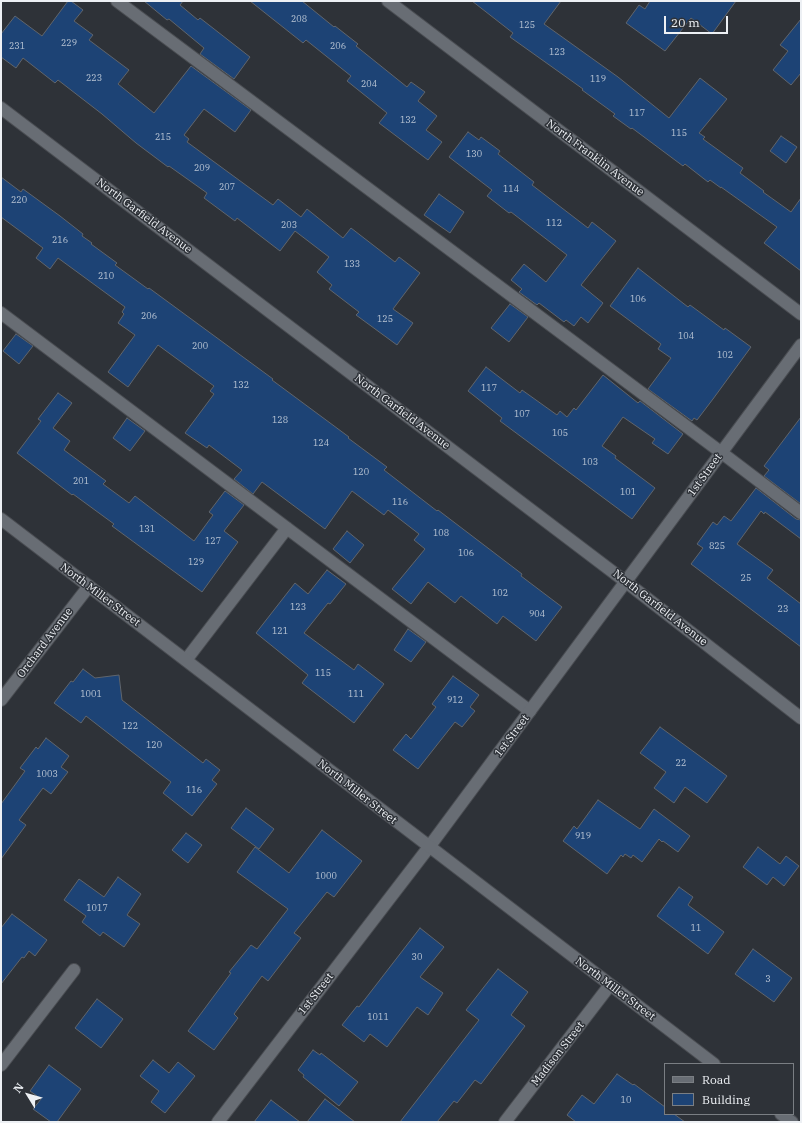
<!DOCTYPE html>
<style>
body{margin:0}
#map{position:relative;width:802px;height:1123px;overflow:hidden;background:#2e3238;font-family:"IBM Plex Serif",serif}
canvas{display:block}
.frame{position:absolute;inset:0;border:2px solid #edf0f4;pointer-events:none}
.legend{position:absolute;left:664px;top:1063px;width:130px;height:52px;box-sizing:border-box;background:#2e3238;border:1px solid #7a7e83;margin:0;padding:5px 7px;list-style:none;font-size:12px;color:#edf0f4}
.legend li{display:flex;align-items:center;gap:8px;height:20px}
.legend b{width:20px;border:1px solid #7a7e83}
.north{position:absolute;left:8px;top:1075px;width:40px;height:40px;-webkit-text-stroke:3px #2e3238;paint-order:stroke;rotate:307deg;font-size:11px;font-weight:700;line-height:16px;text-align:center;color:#edf0f4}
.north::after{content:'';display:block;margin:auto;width:14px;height:18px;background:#edf0f4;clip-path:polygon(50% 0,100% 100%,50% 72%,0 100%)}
.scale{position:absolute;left:664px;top:16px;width:64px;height:18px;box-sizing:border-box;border:2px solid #edf0f4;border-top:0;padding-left:5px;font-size:12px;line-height:14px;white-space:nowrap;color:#edf0f4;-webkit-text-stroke:3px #2e3238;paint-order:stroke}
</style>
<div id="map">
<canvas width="802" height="1123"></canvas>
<div class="frame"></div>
<ul class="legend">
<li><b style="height:5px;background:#686d74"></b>Road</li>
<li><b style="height:11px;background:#1d4375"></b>Building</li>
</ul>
<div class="north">N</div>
<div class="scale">20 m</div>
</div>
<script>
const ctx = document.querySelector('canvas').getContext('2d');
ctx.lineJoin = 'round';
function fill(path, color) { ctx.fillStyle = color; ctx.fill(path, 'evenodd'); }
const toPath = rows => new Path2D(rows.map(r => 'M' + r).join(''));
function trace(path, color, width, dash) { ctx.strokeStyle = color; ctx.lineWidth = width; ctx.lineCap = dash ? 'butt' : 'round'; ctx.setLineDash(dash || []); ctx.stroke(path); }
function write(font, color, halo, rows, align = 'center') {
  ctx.font = font + ' "IBM Plex Serif",serif'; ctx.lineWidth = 3; ctx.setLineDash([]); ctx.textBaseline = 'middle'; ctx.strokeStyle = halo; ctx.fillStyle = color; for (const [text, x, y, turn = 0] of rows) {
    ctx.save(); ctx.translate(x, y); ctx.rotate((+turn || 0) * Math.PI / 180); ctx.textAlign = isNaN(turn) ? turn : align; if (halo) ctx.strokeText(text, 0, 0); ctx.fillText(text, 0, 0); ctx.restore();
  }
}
const building = toPath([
 [68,1,71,1,83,10,74,21,93,35,89,40,129,70,118,84,154,113,191,66,251,110,235,132,204,109,184,135,189,139,187,142,273,205,278,199,301,217,307,209,343,238,351,228,395,262,399,257,420,273,393,309,413,323,397,345,356,315,359,312,329,289,332,285,317,272,329,257,295,231,280,251,237,218,235,221,204,198,207,193,169,166,168,167,136,143,102,114,58,80,55,83,23,58,16,68,1,57,1,34,15,16,42,36,68,1],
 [144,1,183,1,180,5,198,20,200,18,250,57,234,79,200,54,204,48,169,19,167,20,144,1],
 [250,1,302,1,334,27,335,26,358,44,356,46,407,87,411,82,425,92,418,101,437,116,426,130,442,142,428,160,379,123,387,113,347,81,351,76,306,40,303,43,250,1],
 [472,1,561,1,544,24,618,77,669,118,700,78,727,99,699,133,705,137,703,139,743,168,740,173,764,191,763,192,791,212,801,198,801,271,764,243,777,227,721,187,721,188,710,180,708,182,685,164,683,166,632,128,631,129,613,116,615,114,582,90,583,89,510,37,513,33,472,1],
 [650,1,736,1,712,34,691,18,665,51,626,23,639,5,645,9,650,1],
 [801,19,801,73,791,85,773,70,788,51,780,45,801,19],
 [468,132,479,140,481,137,500,151,498,154,534,182,532,185,588,228,592,222,616,241,581,285,603,303,588,323,581,317,574,326,566,320,564,322,539,303,537,305,519,292,522,289,511,280,524,264,546,282,567,255,511,212,509,213,487,196,492,190,449,157,468,132],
 [781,136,797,147,786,163,770,151,781,136],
 [1,177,21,192,23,189,60,216,83,234,82,236,92,243,91,244,117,263,115,265,148,289,149,288,273,379,272,380,349,437,348,438,387,467,384,470,437,511,438,510,522,574,521,576,562,607,536,641,503,616,497,624,461,596,455,603,428,582,411,604,392,589,425,549,414,540,419,534,388,510,384,515,352,491,325,529,262,482,253,494,234,479,242,470,209,445,207,448,185,433,214,394,210,391,214,386,158,345,128,387,108,372,135,335,118,323,124,314,122,312,125,307,58,258,50,269,36,258,43,248,1,217,1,177],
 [439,194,464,212,450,233,424,215,439,194],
 [638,268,688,307,690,305,724,330,725,328,751,347,713,399,697,420,694,418,692,421,648,389,671,358,658,349,661,344,610,306,638,268],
 [510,304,528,317,509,342,491,328,510,304],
 [16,334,33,346,19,364,3,351,16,334],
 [486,367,520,393,522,390,557,415,560,411,567,417,574,408,576,410,603,375,638,403,640,401,683,434,668,454,652,443,655,439,623,417,602,446,616,456,615,458,655,488,632,519,500,421,502,418,468,391,486,367],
 [58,393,72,403,53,428,70,441,64,450,106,481,103,484,129,503,135,496,194,541,213,515,209,512,225,491,244,505,224,531,238,542,202,592,112,526,114,524,73,494,72,495,17,453,41,421,38,419,58,393],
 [801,417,801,504,764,476,769,470,764,466,801,417],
 [127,418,145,431,130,451,113,438,127,418],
 [756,488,796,519,801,520,801,539,765,512,764,514,761,511,737,544,773,570,767,578,801,604,801,647,691,564,703,548,697,544,713,522,717,525,724,516,731,521,756,488],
 [347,531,364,545,350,563,333,549,347,531],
 [327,570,346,584,330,604,328,603,304,633,354,670,358,664,384,684,354,723,302,683,308,675,256,633,295,583,308,594,327,570],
 [408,629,426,642,411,662,394,650,408,629],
 [83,669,95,678,119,675,122,700,203,763,206,759,220,770,212,780,217,784,192,816,163,793,171,782,86,716,81,723,54,703,71,681,73,682,83,669],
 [453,676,479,695,470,707,475,711,462,727,455,722,418,769,393,750,406,734,411,739,436,707,432,704,453,676],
 [660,727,727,776,707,803,685,787,674,803,654,788,666,772,640,753,660,727],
 [46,738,69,756,61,767,68,772,51,794,43,788,19,820,26,825,1,859,1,804,25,771,20,768,36,747,38,749,46,738],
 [598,800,640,829,654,809,690,836,678,852,663,841,662,842,659,839,642,862,633,855,631,858,625,854,623,857,621,855,607,874,563,841,574,826,577,829,598,800],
 [246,808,274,829,259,849,231,828,246,808],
 [322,830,362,861,334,897,327,892,294,933,301,938,268,981,262,976,234,1014,238,1018,214,1050,188,1031,231,973,229,972,251,945,257,949,288,909,237,872,255,847,289,873,322,830],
 [186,833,202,845,188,863,172,850,186,833],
 [758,847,780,864,786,856,799,866,784,886,773,877,767,885,743,867,758,847],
 [118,877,141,894,127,915,140,924,124,947,103,932,100,936,82,922,86,916,64,900,79,879,104,897,118,877],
 [679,887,693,897,688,905,724,932,708,954,657,916,679,887],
 [12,914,47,940,35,956,29,951,24,958,22,957,1,984,1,928,12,914],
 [420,928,444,947,420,977,443,993,428,1015,417,1007,387,1047,370,1034,364,1042,342,1025,357,1006,359,1007,420,928],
 [753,949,792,978,774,1002,735,974,753,949],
 [498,969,528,992,511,1015,525,1026,481,1084,475,1080,457,1103,454,1101,437,1122,400,1122,479,1020,466,1010,498,969],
 [97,999,123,1019,101,1048,75,1028,97,999],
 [313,1050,320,1055,321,1053,358,1082,339,1106,303,1077,304,1075,298,1070,313,1050],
 [153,1060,169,1073,178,1062,195,1076,165,1113,151,1102,159,1091,140,1076,153,1060],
 [49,1065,81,1089,57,1122,51,1122,33,1109,41,1099,30,1091,49,1065],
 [617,1074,633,1085,634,1084,665,1107,665,1114,674,1114,685,1122,576,1122,567,1115,582,1095,594,1104,617,1074],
 [325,1099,355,1122,307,1122,325,1099],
 [271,1100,300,1122,254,1122,271,1100]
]);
fill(building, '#1d4375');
trace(building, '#60656c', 1);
const lane = toPath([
 [117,1,722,453,801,513],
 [1,313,530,711],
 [186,660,287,528]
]);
const street = toPath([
 [388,1,801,314],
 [1,108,626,582,801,718],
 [1,1065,74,970],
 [218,1122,429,847,801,345],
 [505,1122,610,985]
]);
const secondary = toPath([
 [1,519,714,1064],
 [1,700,89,586],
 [781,1114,792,1122]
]);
trace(lane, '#4a4d52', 14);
trace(street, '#4a4d52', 14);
trace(secondary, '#4a4d52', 14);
trace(lane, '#686d74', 12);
trace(street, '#686d74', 12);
trace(secondary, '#686d74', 12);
write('9px', '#b9c5d4', null, [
 ["208",299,19],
 ["125",527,25],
 ["229",69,43],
 ["231",17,46],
 ["206",338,46],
 ["123",557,52],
 ["223",94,78],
 ["119",598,79],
 ["204",369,84],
 ["117",637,113],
 ["132",408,120],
 ["115",679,133],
 ["215",163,137],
 ["130",474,154],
 ["209",202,168],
 ["207",227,187],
 ["114",511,189],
 ["220",19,200],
 ["112",554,223],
 ["203",289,225],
 ["216",60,240],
 ["133",352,264],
 ["210",106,276],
 ["106",638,299],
 ["206",149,316],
 ["125",385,319],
 ["104",686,336],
 ["200",200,346],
 ["102",725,355],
 ["132",241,385],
 ["117",489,388],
 ["107",522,414],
 ["128",280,420],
 ["105",560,433],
 ["124",321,443],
 ["103",590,462],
 ["120",361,472],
 ["201",81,481],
 ["101",628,492],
 ["116",400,502],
 ["131",147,529],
 ["108",441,533],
 ["127",213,541],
 ["825",717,546],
 ["106",466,553],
 ["129",196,562],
 ["25",746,578],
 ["102",500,593],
 ["123",298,607],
 ["23",783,609],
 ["904",537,614],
 ["121",280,631],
 ["115",323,673],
 ["1001",91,694],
 ["111",356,694],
 ["912",455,700],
 ["122",130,726],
 ["120",154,745],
 ["22",681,763],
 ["1003",47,774],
 ["116",194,790],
 ["919",583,836],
 ["1000",326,876],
 ["1017",97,908],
 ["11",696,928],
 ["30",417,957],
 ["3",768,979],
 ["1011",378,1017],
 ["10",626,1100]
]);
write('11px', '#edf0f4', '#2e3238', [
 ["North Franklin Avenue",595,158,37],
 ["North Garfield Avenue",144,216,37],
 ["North Garfield Avenue",402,412,37],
 ["1st Street",705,475,-54],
 ["North Miller Street",100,595,37],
 ["North Garfield Avenue",660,608,38],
 ["Orchard Avenue",45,643,-53],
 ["1st Street",512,736,-53],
 ["North Miller Street",357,792,38],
 ["North Miller Street",615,989,37],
 ["1st Street",316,994,-52],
 ["Madison Street",558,1054,-52]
]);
</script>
